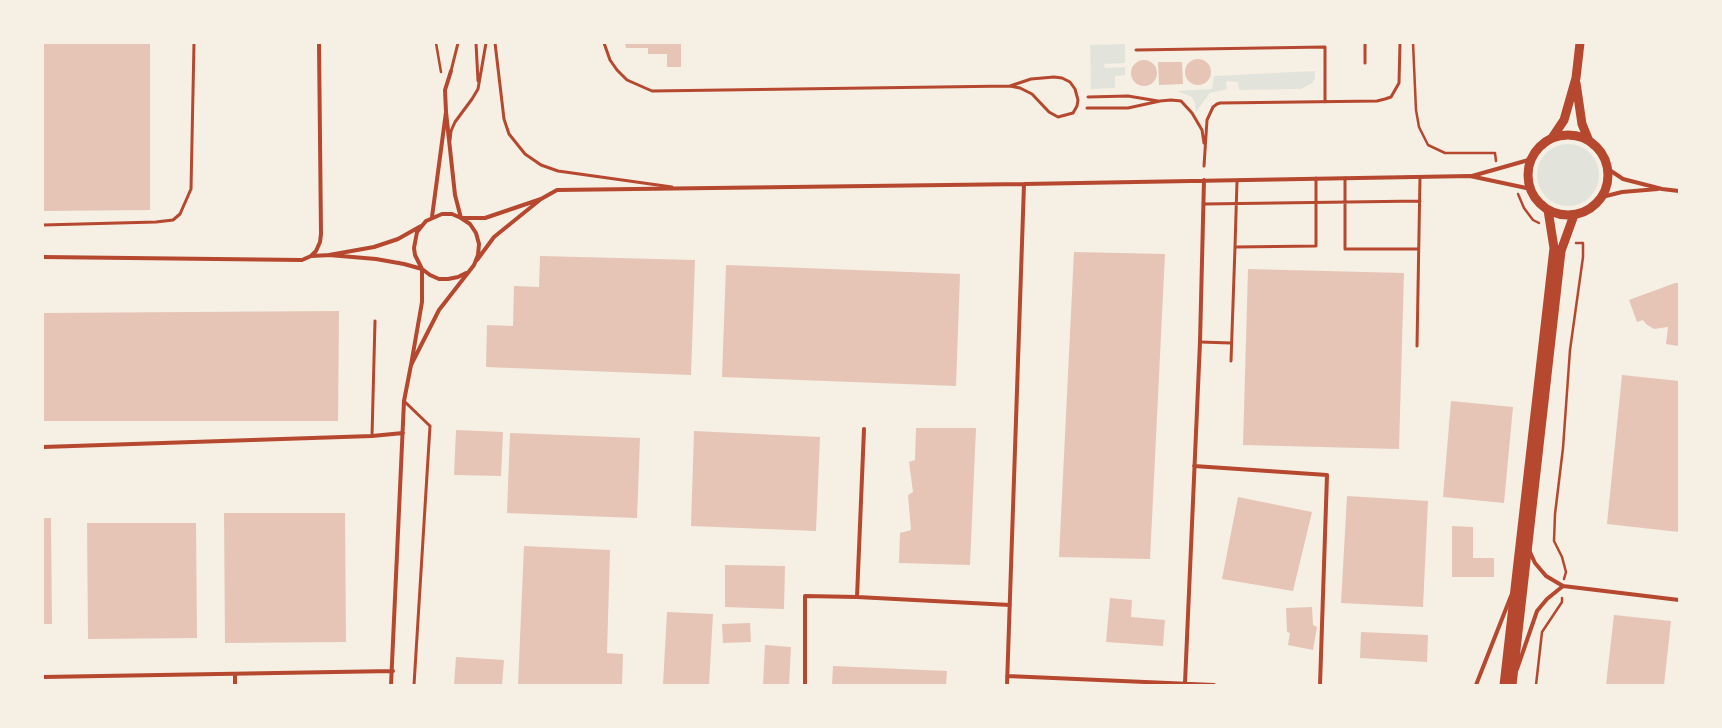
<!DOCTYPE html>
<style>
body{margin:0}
#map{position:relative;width:1722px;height:728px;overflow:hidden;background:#f6efe4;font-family:"PT Sans",sans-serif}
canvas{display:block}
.frame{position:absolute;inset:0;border:44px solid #f6efe4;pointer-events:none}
</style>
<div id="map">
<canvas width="1722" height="728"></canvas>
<div class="frame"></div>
</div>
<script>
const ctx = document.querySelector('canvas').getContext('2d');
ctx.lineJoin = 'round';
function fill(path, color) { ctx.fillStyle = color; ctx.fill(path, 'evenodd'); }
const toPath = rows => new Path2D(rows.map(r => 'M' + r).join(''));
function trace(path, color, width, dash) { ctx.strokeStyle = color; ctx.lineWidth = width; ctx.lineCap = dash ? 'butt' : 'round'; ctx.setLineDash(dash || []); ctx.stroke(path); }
fill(toPath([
 [1125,44,1125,63,1104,64,1105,68,1125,67,1125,75,1115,76,1115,88,1091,89,1090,45],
 [1315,71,1315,79,1312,83,1301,89,1239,90,1238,82,1226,81,1227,89,1210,93,1196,112,1195,103,1192,97,1177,91,1212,89,1214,76],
 '1537 175a31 31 0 1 1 62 0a31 31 0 1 1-62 0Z'
]), '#e2e4dc');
fill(toPath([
 [43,43,150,43,150,210,43,211],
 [625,43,681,43,681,67,667,67,667,54,648,54,648,48,626,48],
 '1185 72a13 13 0 1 1 26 0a13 13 0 1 1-26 0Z',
 '1131 73a13 13 0 1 1 26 0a13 13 0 1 1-26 0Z',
 [1158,62,1182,62,1183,84,1159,85],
 [1074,252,1165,254,1150,559,1059,557],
 [540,256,695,260,691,375,486,367,487,325,513,326,514,286,539,287],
 [726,265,960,274,956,386,722,377],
 [1248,269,1404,273,1399,449,1243,445],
 [1675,283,1679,283,1679,346,1666,344,1668,327,1654,329,1646,324,1643,320,1637,322,1629,300],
 [339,311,338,421,43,421,43,313],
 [1622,375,1679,381,1679,532,1607,524],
 [1451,401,1513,407,1504,503,1443,497],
 [916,428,976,428,970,565,899,563,900,533,911,530,908,495,913,492,909,462,915,460],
 [456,430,503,432,501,476,454,475],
 [694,431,820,437,816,531,691,526],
 [510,433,640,438,637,518,507,513],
 [1347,496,1428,501,1423,607,1341,603],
 [1238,497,1312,512,1293,591,1222,579],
 [224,513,345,513,346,642,225,643],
 [43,518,51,518,52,624,43,624],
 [87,523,196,523,197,638,88,639],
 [1452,526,1473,527,1473,558,1494,558,1494,577,1452,577],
 [524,546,610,550,607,653,623,654,622,685,518,685],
 [725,565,785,566,784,609,725,607],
 [1110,598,1132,600,1131,617,1165,620,1163,646,1106,642],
 [1312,607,1313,625,1317,627,1313,650,1288,645,1290,633,1287,632,1286,608],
 [667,612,713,614,709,685,663,685],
 [1614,615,1671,621,1664,685,1606,685],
 [750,623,751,642,723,643,722,624],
 [1361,632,1428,635,1427,662,1360,658],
 [765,645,791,647,789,685,763,685],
 [456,657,504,660,502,685,454,685],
 [833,666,947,671,946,685,832,685]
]), '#e6c5b7');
trace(toPath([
 [436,43,441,72],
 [1413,43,1416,110,1419,127,1428,145,1445,153,1495,153,1496,161],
 [1518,194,1524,208,1533,220,1539,223],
 [1564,579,1566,572,1562,557,1554,541,1555,514,1563,448,1570,350,1583,257,1583,243,1576,243],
 [1536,685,1542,632,1562,602,1562,598]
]), '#b5482f', 2.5);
trace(toPath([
 [476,43,478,81],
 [495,43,504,119,509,134,525,154,541,165,558,171,672,187],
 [604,43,610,60,617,70,627,80,652,91,1010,86,1020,88,1032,94,1049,112,1058,117,1073,113,1077,106,1078,100,1075,89,1070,82,1062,78,1054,77,1031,79,1010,86],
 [1365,43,1365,63],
 [1136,50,1325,47,1325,102],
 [451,71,458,43],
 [1088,97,1128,96,1158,101],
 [1087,108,1128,108,1160,101,1171,100,1181,101,1192,113,1202,130,1204,143],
 [450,140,451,131,455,122,472,99,478,89,486,43],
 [1204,166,1207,120,1213,107,1217,104,1220,103,1377,101,1385,99,1391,97,1399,83,1400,43],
 [1345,178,1345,249,1418,249],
 [1237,181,1235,247,1316,246,1316,178],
 [1204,204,1420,201],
 [43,225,156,222,173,220,180,214,191,189,194,43],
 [1200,342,1231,343],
 [1417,346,1420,177],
 [1231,361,1235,247],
 [404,401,430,426,414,685],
 [372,436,375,321]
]), '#b5482f', 3);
trace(toPath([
 [446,112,445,90,451,71],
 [1608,169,1623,179,1662,189,1679,191],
 [1472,176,1532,159],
 [1602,197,1622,192,1658,189],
 [541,199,557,190,1024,184,1470,176,1531,189],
 [432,217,446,112,455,195,461,218,485,218,541,199,494,237,477,260],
 [421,226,398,239,374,247,329,255,376,259,404,264,422,269,422,302,411,365,439,310,474,265,478,255,479,244,476,233,470,224,461,218,452,214,442,214,426,221,417,232,414,248,415,255,422,269,430,275,439,279,448,279,458,277,466,273],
 [311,256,331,255],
 [43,257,302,260,311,256,316,251,320,242,321,234,319,43],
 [43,447,372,436,403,433],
 [1194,466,1327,475,1320,685],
 [1529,550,1535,563,1546,576,1563,586,1679,600],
 [857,597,864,429],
 [1517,669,1537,611,1547,599,1563,586],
 [1007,676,1214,685],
 [43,677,393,671],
 [1185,683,1200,342,1204,180],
 [235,685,235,674],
 [391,685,404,401,411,365],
 [805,685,805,596,857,597,1010,605],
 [1007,685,1024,184],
 [1476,685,1511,596]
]), '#b5482f', 4);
trace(toPath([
 [1576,83,1582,124,1589,141],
 '1528 175a40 40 0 1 1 80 0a40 40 0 1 1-80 0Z',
 [1552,138,1564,120,1576,78,1580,43],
 [1504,685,1554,248,1548,210],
 [1512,685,1561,251,1574,215]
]), '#b5482f', 9);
</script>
